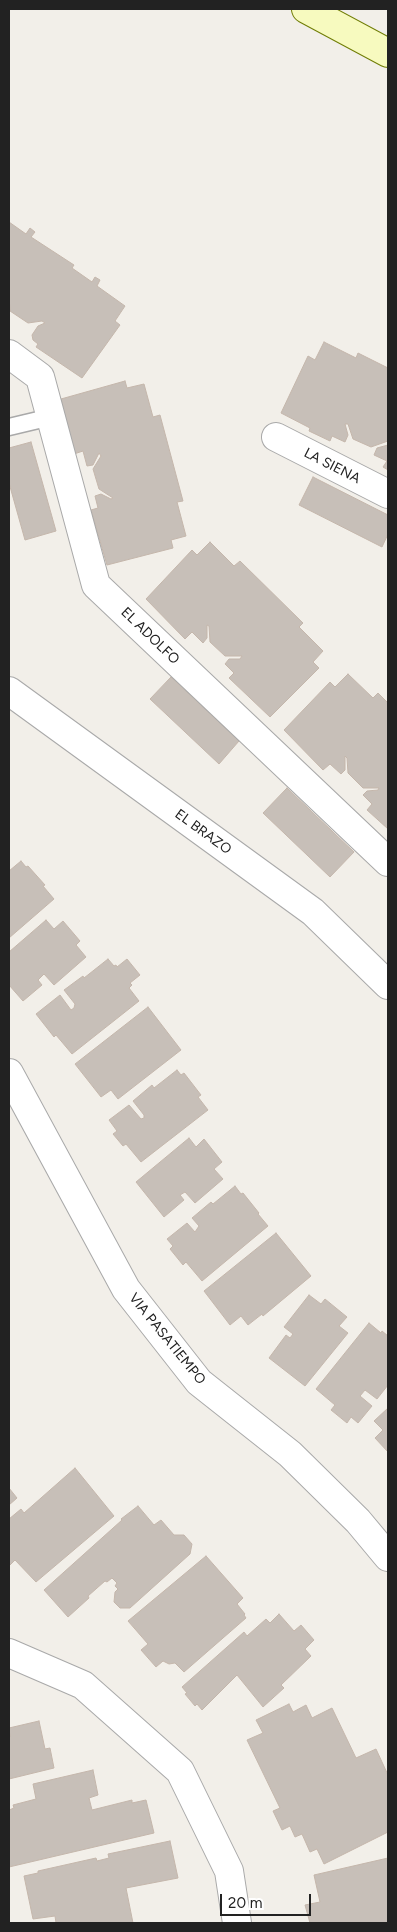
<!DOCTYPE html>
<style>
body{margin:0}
#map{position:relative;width:397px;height:1932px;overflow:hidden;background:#f2efe9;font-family:Figtree,sans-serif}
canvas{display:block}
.frame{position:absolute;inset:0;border:10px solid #222;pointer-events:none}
.scale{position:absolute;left:220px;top:1894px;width:91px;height:22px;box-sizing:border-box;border:2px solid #222;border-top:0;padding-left:6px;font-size:15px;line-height:18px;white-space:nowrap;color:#222;-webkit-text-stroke:4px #fff;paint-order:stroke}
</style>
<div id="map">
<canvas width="397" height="1932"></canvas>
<div class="frame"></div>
<div class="scale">20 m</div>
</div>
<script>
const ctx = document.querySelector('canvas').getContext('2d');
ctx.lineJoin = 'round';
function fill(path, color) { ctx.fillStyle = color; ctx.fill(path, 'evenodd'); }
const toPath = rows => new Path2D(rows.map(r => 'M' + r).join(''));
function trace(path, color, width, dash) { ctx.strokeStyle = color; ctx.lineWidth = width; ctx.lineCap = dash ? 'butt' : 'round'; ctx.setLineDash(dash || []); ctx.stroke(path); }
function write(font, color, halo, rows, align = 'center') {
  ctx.font = font + ' Figtree,sans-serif'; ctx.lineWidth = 4.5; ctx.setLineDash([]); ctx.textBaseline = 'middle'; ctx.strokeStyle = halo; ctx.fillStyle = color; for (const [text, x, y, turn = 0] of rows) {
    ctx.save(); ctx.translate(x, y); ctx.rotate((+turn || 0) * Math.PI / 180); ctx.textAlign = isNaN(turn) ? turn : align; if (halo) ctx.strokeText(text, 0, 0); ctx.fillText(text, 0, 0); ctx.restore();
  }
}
const building = toPath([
 [9,222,26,234,30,228,35,232,31,237,74,265,72,268,92,282,95,277,100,280,97,286,125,306,115,321,120,325,82,378,36,347,38,344,33,340,32,335,38,326,45,323,42,321,28,323,10,311,9,296,9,222],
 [324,342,356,358,358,353,388,368,388,470,383,467,387,461,374,455,377,448,388,445,388,441,371,447,353,439,348,424,345,424,348,435,345,442,332,436,330,441,309,431,310,428,281,413,308,356,315,360,324,342],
 [125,381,127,388,144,384,153,417,160,415,183,501,177,502,186,536,171,540,173,548,107,565,91,510,98,508,95,496,101,494,111,499,113,498,99,489,93,469,101,456,99,453,93,465,87,466,83,451,74,454,61,399,125,381],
 [31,442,56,531,25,540,9,483,9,448,31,442],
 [313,477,388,515,388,534,382,547,299,505,313,477],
 [210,542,234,566,240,561,303,623,299,627,323,651,313,662,319,668,270,717,229,678,234,673,225,664,229,659,240,659,242,656,225,656,210,642,209,626,207,625,207,638,203,643,192,632,185,639,146,599,192,550,197,555,210,542],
 [348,674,373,698,378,693,388,703,388,829,367,810,372,804,363,795,367,791,378,790,379,788,363,788,348,773,347,758,345,756,345,770,341,774,330,764,323,770,284,730,330,682,335,687,348,674],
 [171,677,239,741,219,764,150,699,171,677],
 [287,788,354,852,330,877,263,813,287,788],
 [21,861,26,867,28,866,45,885,43,886,54,899,9,938,9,871,21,861],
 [46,920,54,929,63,921,80,941,76,945,86,957,54,985,44,974,38,980,42,985,23,1001,9,985,9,952,46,920],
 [108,959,114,966,116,965,117,967,127,959,140,975,130,983,132,985,129,988,139,1001,72,1054,56,1035,54,1037,36,1014,60,995,71,1010,74,1008,75,1004,64,990,83,976,84,978,108,959],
 [148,1007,181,1050,118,1099,111,1090,101,1097,75,1064,148,1007],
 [177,1070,181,1075,184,1073,201,1095,198,1097,208,1110,141,1162,126,1144,123,1146,113,1134,117,1131,109,1120,129,1105,141,1119,144,1118,144,1115,133,1101,152,1085,154,1088,177,1070],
 [189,1138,196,1147,204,1139,222,1162,214,1169,223,1179,195,1203,185,1192,180,1195,184,1200,164,1217,136,1182,189,1138],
 [235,1186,241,1194,243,1193,259,1213,258,1214,268,1226,202,1281,186,1262,183,1265,170,1249,173,1246,167,1239,187,1223,195,1232,199,1226,192,1218,211,1202,213,1204,235,1186],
 [276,1233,311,1276,263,1316,262,1314,248,1325,241,1316,230,1325,204,1291,276,1233],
 [309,1295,321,1304,325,1299,347,1317,339,1326,348,1333,305,1386,269,1358,286,1335,290,1338,293,1334,284,1327,309,1295],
 [369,1323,381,1333,382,1331,388,1336,388,1385,377,1399,365,1390,360,1396,372,1406,358,1423,351,1417,347,1423,331,1410,335,1405,316,1389,369,1323],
 [388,1408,388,1452,375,1438,383,1430,374,1421,388,1408],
 [75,1468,114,1516,36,1582,15,1560,9,1566,9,1519,21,1509,24,1513,75,1468],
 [9,1488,17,1498,9,1505,9,1488],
 [138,1506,154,1525,161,1520,174,1535,184,1535,192,1544,190,1554,130,1608,120,1608,114,1602,115,1592,118,1589,115,1586,117,1583,112,1578,107,1582,105,1581,88,1596,89,1598,68,1617,44,1590,122,1520,121,1519,138,1506],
 [206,1556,243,1598,237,1604,245,1614,244,1615,246,1618,184,1672,175,1663,169,1664,163,1661,156,1667,141,1650,148,1644,128,1621,206,1556],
 [279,1614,294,1631,301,1625,314,1640,305,1649,311,1656,281,1685,284,1688,263,1707,237,1675,202,1710,197,1704,195,1706,185,1694,187,1693,182,1687,244,1632,247,1636,266,1619,270,1623,279,1614],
 [289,1704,293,1712,306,1705,312,1718,332,1708,356,1758,376,1749,388,1775,388,1832,324,1864,317,1849,310,1852,302,1834,295,1837,290,1826,282,1830,273,1811,280,1808,247,1740,263,1733,256,1720,289,1704],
 [39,1721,45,1749,50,1748,54,1768,9,1779,9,1737,10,1737,9,1728,39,1721],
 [93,1770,98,1795,89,1798,92,1810,132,1800,132,1803,146,1800,154,1833,9,1867,9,1810,14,1808,13,1805,36,1799,33,1784,93,1770],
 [170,1841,178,1878,126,1888,133,1923,56,1923,55,1916,33,1919,24,1876,38,1873,38,1871,96,1858,97,1861,109,1858,108,1854,170,1841],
 [388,1858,388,1923,310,1923,305,1905,320,1902,314,1875,388,1858]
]);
fill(building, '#c7bfb8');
trace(building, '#c4b6ab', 1);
const service = toPath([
 [9,427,51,417]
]);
const minor = toPath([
 [9,354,40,377,96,585,388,862],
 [276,437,388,494],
 [9,691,313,912,388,985],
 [9,1073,126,1289,199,1382,290,1454,358,1521,388,1557],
 [9,1653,83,1685,180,1771,229,1871,237,1923]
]);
const secondary = toPath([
 [306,9,388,53]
]);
trace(service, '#a9a9a9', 19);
trace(minor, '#a9a9a9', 30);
trace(secondary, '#707d05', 30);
trace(service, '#fff', 16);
trace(minor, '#fff', 28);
trace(secondary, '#f7fabf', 28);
write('14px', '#222', '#fff', [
 ["LA SIENA",332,466,27],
 ["EL ADOLFO",150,636,44],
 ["EL BRAZO",203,832,36],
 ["VIA PASATIEMPO",167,1339,51]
]);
</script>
